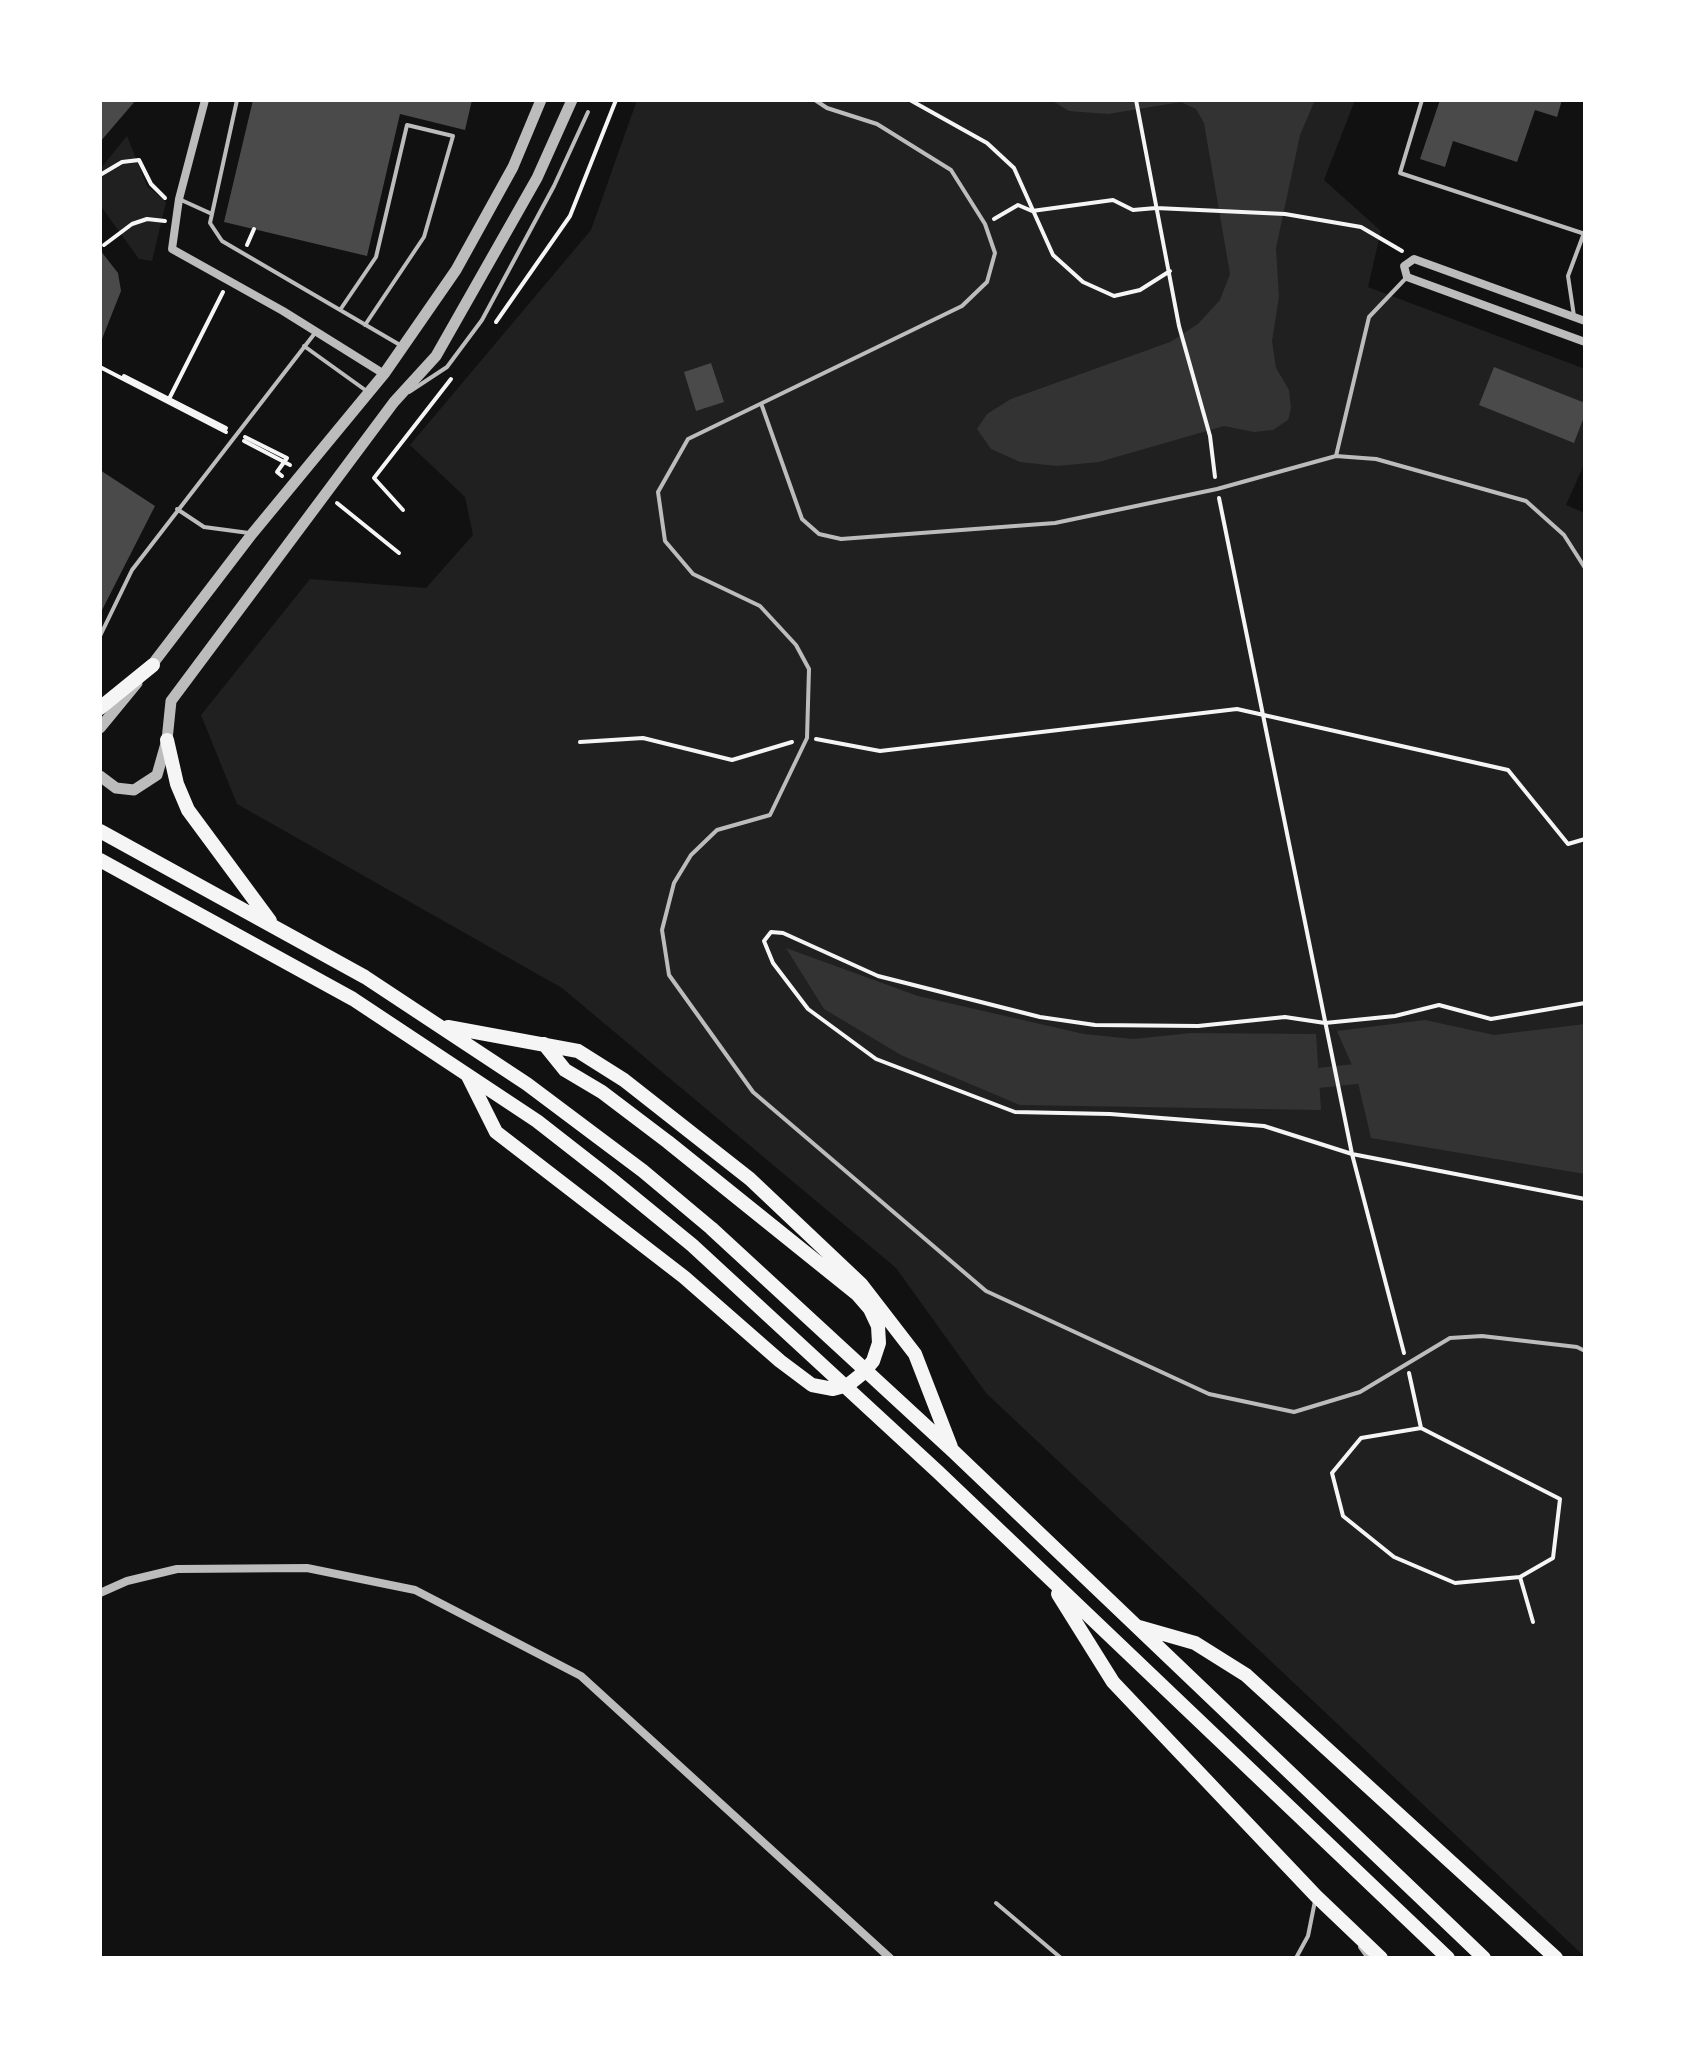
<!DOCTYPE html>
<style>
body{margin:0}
#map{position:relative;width:1685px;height:2058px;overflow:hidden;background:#111;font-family:Merriweather,serif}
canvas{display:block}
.frame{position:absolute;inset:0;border:102px solid #fff;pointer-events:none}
</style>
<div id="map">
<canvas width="1685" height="2058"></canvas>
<div class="frame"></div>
</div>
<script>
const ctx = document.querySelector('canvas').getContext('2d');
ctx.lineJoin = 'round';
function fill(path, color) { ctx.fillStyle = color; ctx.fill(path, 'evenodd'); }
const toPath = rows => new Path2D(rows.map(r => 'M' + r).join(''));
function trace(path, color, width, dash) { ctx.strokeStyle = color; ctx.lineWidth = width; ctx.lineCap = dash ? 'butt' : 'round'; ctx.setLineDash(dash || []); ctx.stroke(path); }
fill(toPath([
 [637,100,1355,100,1324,180,1381,231,1368,287,1585,369,1585,462,1566,505,1585,513,1585,1957,986,1393,896,1268,562,988,237,804,201,715,310,579,426,588,473,535,465,497,410,445,591,230],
 [127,136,147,186,166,202,152,261,139,259,100,205,100,169]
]), '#202020');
fill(toPath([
 [1051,100,1315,100,1300,135,1276,248,1279,297,1272,341,1276,368,1289,390,1291,408,1288,420,1273,430,1254,432,1224,426,1099,462,1057,466,1020,462,991,449,977,429,987,414,1011,399,1170,342,1198,324,1220,300,1230,274,1204,123,1196,109,1181,102,1108,114,1069,111],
 [786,948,918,996,1084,1034,1133,1039,1191,1033,1316,1034,1321,1110,1020,1105,901,1055,824,1009],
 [1425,1020,1494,1035,1585,1024,1585,1174,1371,1138,1356,1074,1337,1031]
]), '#333');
trace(toPath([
 [1318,1078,1356,1074]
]), '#333', 20);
fill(toPath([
 [100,100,136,100,100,142],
 [253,100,472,100,465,130,400,114,367,256,224,222],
 [1440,100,1562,100,1557,117,1535,110,1517,162,1453,141,1445,167,1420,159],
 [100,250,118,273,121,291,100,344],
 [711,363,724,402,696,411,684,372],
 [1494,367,1585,403,1585,414,1574,443,1479,405],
 [100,470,155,506,100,614]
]), '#4a4a4a');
trace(toPath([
 [910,100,987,143,1014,168,1053,255,1083,282,1114,296,1140,290,1170,271],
 [1136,100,1179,326,1210,436,1215,477],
 [100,175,122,162,139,160,151,184,165,198],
 [994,219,1018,205,1032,211,1113,200,1133,210,1156,208,1285,214,1361,227,1402,251],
 [104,245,132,224,147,219,165,221],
 [247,245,254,229],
 [496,322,570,216,616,100],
 [100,367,226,432],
 [124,376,226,428],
 [169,399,223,292],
 [245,437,287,458,277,472,282,476],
 [244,441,290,465],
 [1219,498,1352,1154,1404,1353],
 [337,503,399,553],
 [403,510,374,478,451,379],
 [816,739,880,751,1237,709,1508,770,1568,844,1585,839],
 [580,742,643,738,732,760,792,742],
 [1585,1003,1491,1019,1439,1005,1395,1016,1325,1023,1285,1017,1198,1026,1095,1025,1040,1017,878,976,783,933,771,932,764,941,773,963,808,1009,876,1059,1015,1112,1110,1114,1264,1126,1352,1154,1585,1199],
 [1409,1373,1421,1428,1560,1499,1553,1558,1520,1577,1455,1583,1394,1557,1343,1516,1332,1473,1361,1438,1421,1428],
 [1520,1577,1533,1622]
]), '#f5f5f5', 4);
trace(toPath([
 [237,100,210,223,222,241,400,345],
 [815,100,827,108,877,124,951,170,985,224,995,253,987,282,962,306,688,439,658,492,665,541,693,574,760,606,796,645,809,669,807,738,770,815,717,830,691,855,674,883,662,930,669,975,753,1092,986,1291,1209,1394,1294,1412,1360,1392,1450,1338,1482,1336,1577,1347,1585,1351],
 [1422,100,1400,173,1585,234],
 [179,199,212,214],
 [340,310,376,257,407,125,453,136,424,237,365,325],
 [1574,316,1568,276,1584,233],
 [304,346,368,392],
 [409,392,447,367,482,320,554,186,588,112],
 [762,406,802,519,819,534,841,539,1055,523,1217,489,1336,456,1376,459,1526,501,1564,535,1585,568],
 [1336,456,1369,317,1407,277],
 [177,509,204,527,249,533],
 [100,636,132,570,315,333],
 [996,1903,1061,1958],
 [1360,1947,1368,1958],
 [1296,1958,1308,1936,1315,1901]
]), '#bcbcbc', 4);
trace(toPath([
 [205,100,179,199,172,249,283,311,384,374],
 [1585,321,1414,259,1404,266,1407,277,1585,342],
 [100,1593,127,1581,177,1569,307,1568,415,1590,581,1676,890,1958]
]), '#bcbcbc', 8);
trace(toPath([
 [148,670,252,534,384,374,456,270,513,167,541,100],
 [100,728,137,683],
 [100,776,116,788,134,790,157,775,167,740,171,701,394,402,436,356,537,178,572,100]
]), '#bcbcbc', 11);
trace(toPath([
 [100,708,153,665],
 [167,740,177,784,188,810,270,921],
 [100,831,365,977,527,1084,643,1171,711,1228,953,1451,1484,1958],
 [100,860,353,999,537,1121,610,1178,692,1245,938,1472,1448,1958],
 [448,1027,578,1051,624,1080,750,1179,861,1284,915,1354,951,1447],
 [468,1076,496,1132,684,1277,780,1361,812,1385,833,1389,848,1385,863,1373,873,1361,879,1343,878,1326,870,1309,857,1294,668,1142,602,1092,565,1070,544,1044],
 [1058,1594,1113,1682,1316,1896,1381,1958],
 [1139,1627,1195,1643,1246,1675,1556,1958]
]), '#f5f5f5', 14);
</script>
